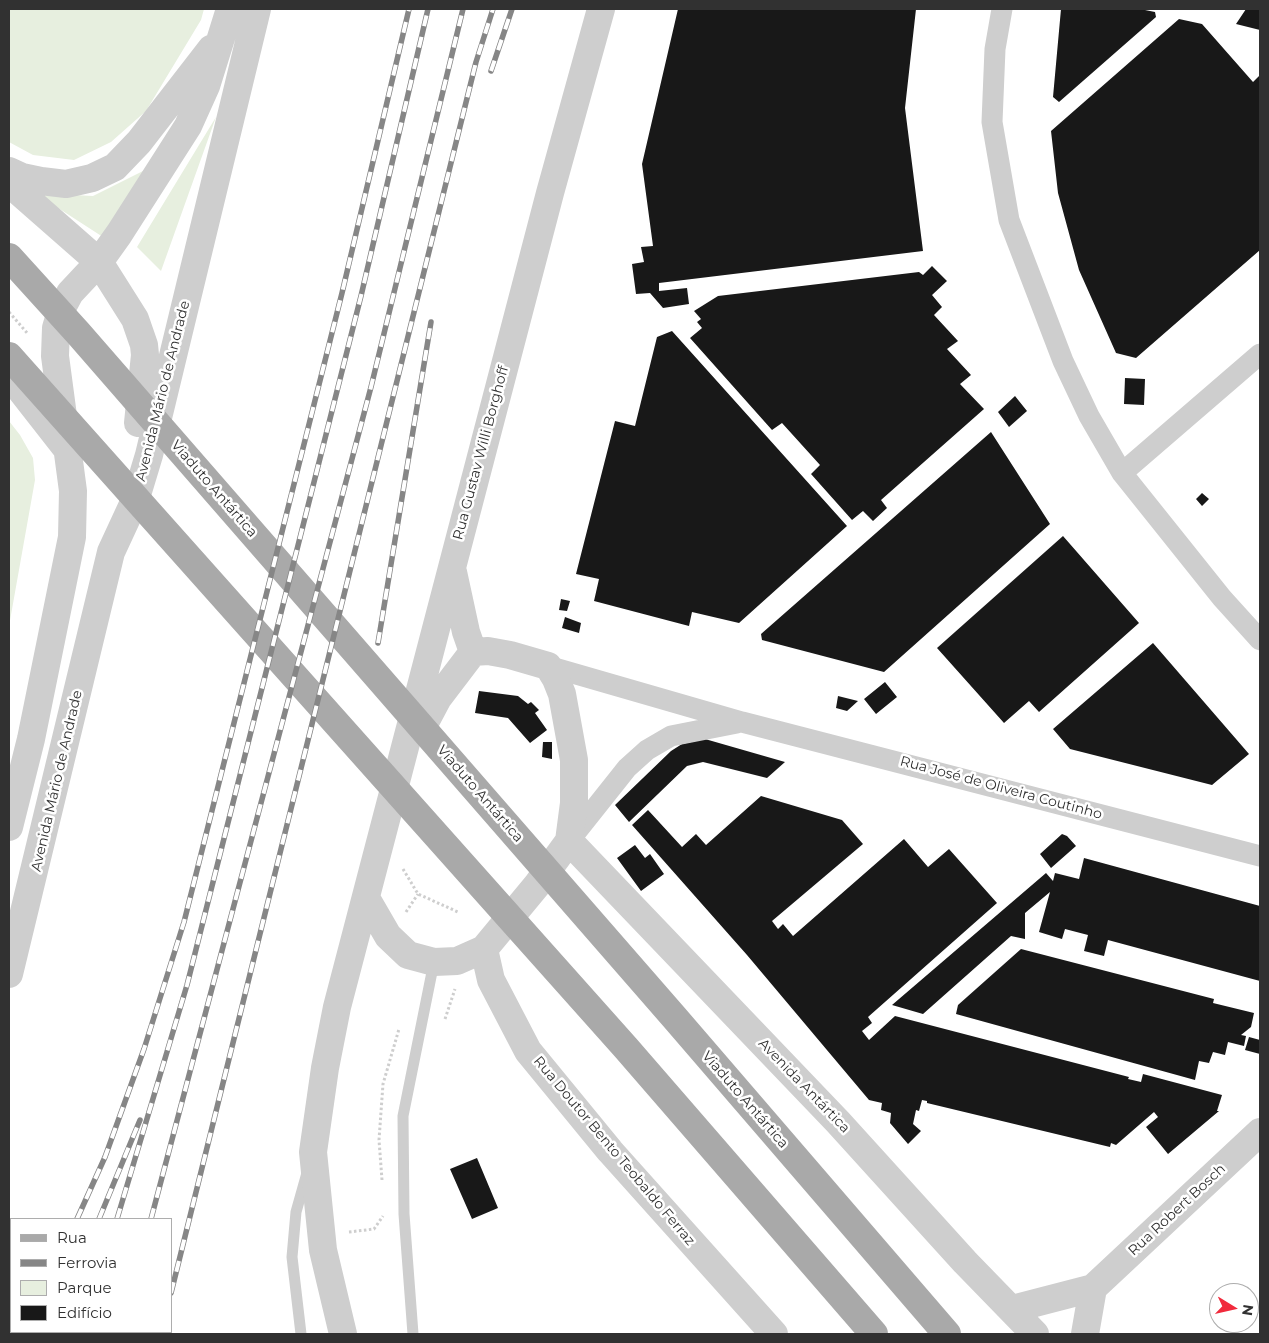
<!DOCTYPE html>
<meta charset="utf-8">
<style>
body{margin:0}
#map{position:relative;width:1269px;height:1343px;overflow:hidden;background:#fff;font-family:Montserrat,sans-serif}
canvas{display:block}
.frame{position:absolute;inset:0;border:10px solid #313131;pointer-events:none}
.legend{position:absolute;left:10px;top:1218px;width:162px;height:115px;box-sizing:border-box;background:#fff;border:1px solid #adadad;margin:0;padding:6px 9px;list-style:none;font-size:15px;color:#313131}
.legend li{display:flex;align-items:center;gap:10px;height:25px}
.legend b{width:25px;border:1px solid #adadad}
.north{position:absolute;left:1209px;top:1283px;width:50px;height:50px;box-sizing:border-box;background:#fff;border:1px solid #adadad;border-radius:50%;rotate:99deg;font-size:14px;font-weight:700;line-height:20px;text-align:center;color:#313131}
.north::after{content:'';display:block;margin:auto;width:18px;height:22px;background:#f12a3c;clip-path:polygon(50% 0,100% 100%,50% 72%,0 100%)}
</style>
<div id="map">
<canvas width="1269" height="1343"></canvas>
<div class="frame"></div>
<ul class="legend">
<li><b style="height:6px;background:#a9a9a9"></b>Rua</li>
<li><b style="height:6px;background:#868686"></b>Ferrovia</li>
<li><b style="height:14px;background:#e7efdf"></b>Parque</li>
<li><b style="height:14px;background:#181818"></b>Edifício</li>
</ul>
<div class="north">N</div>
</div>
<script>
const ctx = document.querySelector('canvas').getContext('2d');
ctx.lineJoin = 'round';
function fill(path, color) { ctx.fillStyle = color; ctx.fill(path, 'evenodd'); }
const toPath = rows => new Path2D(rows.map(r => 'M' + r).join(''));
function trace(path, color, width, dash) { ctx.strokeStyle = color; ctx.lineWidth = width; ctx.lineCap = dash ? 'butt' : 'round'; ctx.setLineDash(dash || []); ctx.stroke(path); }
function write(font, color, halo, rows, align = 'center') {
  ctx.font = font + ' Montserrat,sans-serif'; ctx.lineWidth = 5; ctx.setLineDash([]); ctx.textBaseline = 'middle'; ctx.strokeStyle = halo; ctx.fillStyle = color; for (const [text, x, y, turn = 0] of rows) {
    ctx.save(); ctx.translate(x, y); ctx.rotate((+turn || 0) * Math.PI / 180); ctx.textAlign = isNaN(turn) ? turn : align; if (halo) ctx.strokeText(text, 0, 0); ctx.fillText(text, 0, 0); ctx.restore();
  }
}
fill(toPath([
 [9,9,204,9,201,20,146,111,111,142,74,160,33,155,9,142],
 [216,117,161,271,137,247],
 [153,166,106,239,35,193,93,196],
 [9,421,20,435,33,458,35,480,9,626]
]), '#e7efdf');
fill(toPath([
 [678,9,916,9,905,108,923,251,659,283,659,291,687,288,689,304,663,308,650,293,636,294,632,264,644,262,641,247,653,246,642,164],
 [1061,9,1140,9,1155,12,1156,17,1059,102,1053,97],
 [1246,9,1260,9,1260,30,1236,24],
 [1179,19,1202,24,1253,82,1260,75,1260,250,1136,358,1116,353,1079,270,1058,193,1051,131],
 [932,266,947,281,932,295,942,307,934,315,958,341,947,349,971,375,960,384,984,409,881,500,887,508,873,521,863,511,852,520,811,474,820,465,782,423,772,430,690,338,702,328,697,322,701,319,694,311,718,296,919,272,923,275],
 [672,331,847,526,739,623,692,612,689,626,594,601,599,579,576,574,615,421,635,426,657,337],
 [1125,378,1145,379,1144,405,1124,404],
 [1015,396,1027,411,1009,427,998,412],
 [991,432,1050,524,884,672,762,640,761,634],
 [1202,493,1209,499,1202,506,1196,499],
 [1063,536,1139,623,1039,712,1029,701,1004,723,937,648],
 [561,599,570,601,567,611,559,610],
 [565,617,581,623,579,633,562,628],
 [1153,643,1249,754,1212,785,1070,749,1053,729],
 [885,682,897,697,876,714,864,699],
 [479,691,518,696,528,704,531,702,539,710,535,713,547,730,530,743,508,718,475,713],
 [838,696,858,701,847,711,836,708],
 [705,739,785,762,767,778,703,762,687,766,629,822,615,805,671,751,682,744],
 [543,742,552,742,552,759,542,757],
 [761,796,842,820,863,844,772,921,778,929,783,924,793,936,904,839,928,867,949,849,997,903,868,1017,872,1023,862,1031,869,1040,895,1016,1129,1077,1128,1079,1141,1082,1143,1074,1222,1095,1217,1111,1219,1111,1168,1154,1146,1127,1158,1117,1154,1112,1116,1145,1111,1143,1110,1147,927,1103,927,1101,922,1100,919,1111,916,1110,913,1124,921,1131,908,1144,890,1123,891,1113,881,1110,882,1103,869,1100,747,955,632,825,648,810,682,847,696,834,706,845],
 [1062,834,1067,836,1076,846,1051,868,1040,854],
 [635,845,645,858,650,854,664,874,641,891,617,858],
 [1084,858,1260,906,1260,981,1108,940,1104,956,1084,951,1088,935,1065,929,1062,939,1039,932,1050,892,1025,913,1025,939,1011,936,923,1014,892,1005,1046,873,1053,881,1055,873,1079,879],
 [1021,949,1214,999,1213,1003,1254,1013,1251,1027,1241,1035,1246,1036,1244,1046,1228,1042,1225,1055,1213,1052,1209,1063,1199,1061,1195,1080,956,1014,958,1005],
 [1249,1037,1260,1040,1260,1054,1245,1050],
 [477,1158,498,1208,472,1219,450,1169]
]), '#181818');
trace(toPath([
 [9,312,28,334],
 [403,869,418,894,458,912],
 [406,912,418,894],
 [445,1019,455,989],
 [382,1180,379,1140,383,1084,399,1029],
 [349,1232,374,1229,383,1216]
]), '#cecece', 3, [2.5, 2.5]);
trace(toPath([
 [301,1334,292,1257,296,1212,307,1173],
 [413,1334,404,1214,403,1116,434,962]
]), '#cecece', 11);
trace(toPath([
 [1002,9,995,49,992,122,1009,220,1063,361,1089,416,1122,473,1222,598,1260,640],
 [1122,473,1260,354],
 [548,666,742,722,1260,856],
 [569,841,627,768,647,750,671,736,737,723]
]), '#cecece', 21);
trace(toPath([
 [9,171,22,177,41,181,66,184,92,178,115,167,139,142,211,49],
 [9,183,99,262,135,319,144,345,145,355,138,423],
 [9,375,66,448],
 [453,572,466,632,473,652],
 [421,730,438,698,473,652],
 [9,827,31,739,72,537,73,491,55,356,56,328,62,308,70,293,99,262,119,234,188,126,206,86,230,9],
 [569,841,838,1122,965,1262,1035,1334],
 [366,898,388,936,408,955,434,962,457,961,484,949,537,885,569,841,574,803,574,760,562,694,556,679,548,666,510,655,488,651,473,652],
 [484,949,491,980,528,1051,610,1151,774,1334],
 [9,974,111,552,136,498,149,455,257,9],
 [1012,1309,1093,1288,1260,1132],
 [343,1334,323,1250,313,1152,325,1068,337,1007,550,193,601,9],
 [1085,1334,1093,1288]
]), '#cecece', 28);
trace(toPath([
 [9,257,78,333,674,1017,947,1334],
 [9,356,626,1048,874,1334]
]), '#a9a9a9', 28);
const rail = toPath([
 [491,71,512,9],
 [378,643,431,322],
 [77,1219,105,1157,144,1049,184,922,342,293,409,9],
 [99,1219,140,1120],
 [117,1219,187,985,361,296,428,9],
 [151,1219,371,387,463,9],
 [171,1293,476,62,493,9],
 [19,1334,20,1332],
 [49,1334,50,1332],
 [85,1334,86,1332],
 [114,1334,114,1332],
 [161,1334,162,1332]
]);
trace(rail, '#868686', 5.5);
trace(rail, '#fff', 4, [11]);
write('14px', '#313131', '#fff', [
 ["Avenida Mário de Andrade",163,391,-76],
 ["Rua Gustav Willi Borghoff",481,453,-75],
 ["Viaduto Antártica",214,489,49],
 ["Avenida Mário de Andrade",57,781,-77],
 ["Rua José de Oliveira Coutinho",1001,788,15],
 ["Viaduto Antártica",480,794,49],
 ["Avenida Antártica",804,1086,46],
 ["Viaduto Antártica",745,1100,49],
 ["Rua Doutor Bento Teobaldo Ferraz",614,1151,50],
 ["Rua Robert Bosch",1177,1210,-43]
]);
</script>
